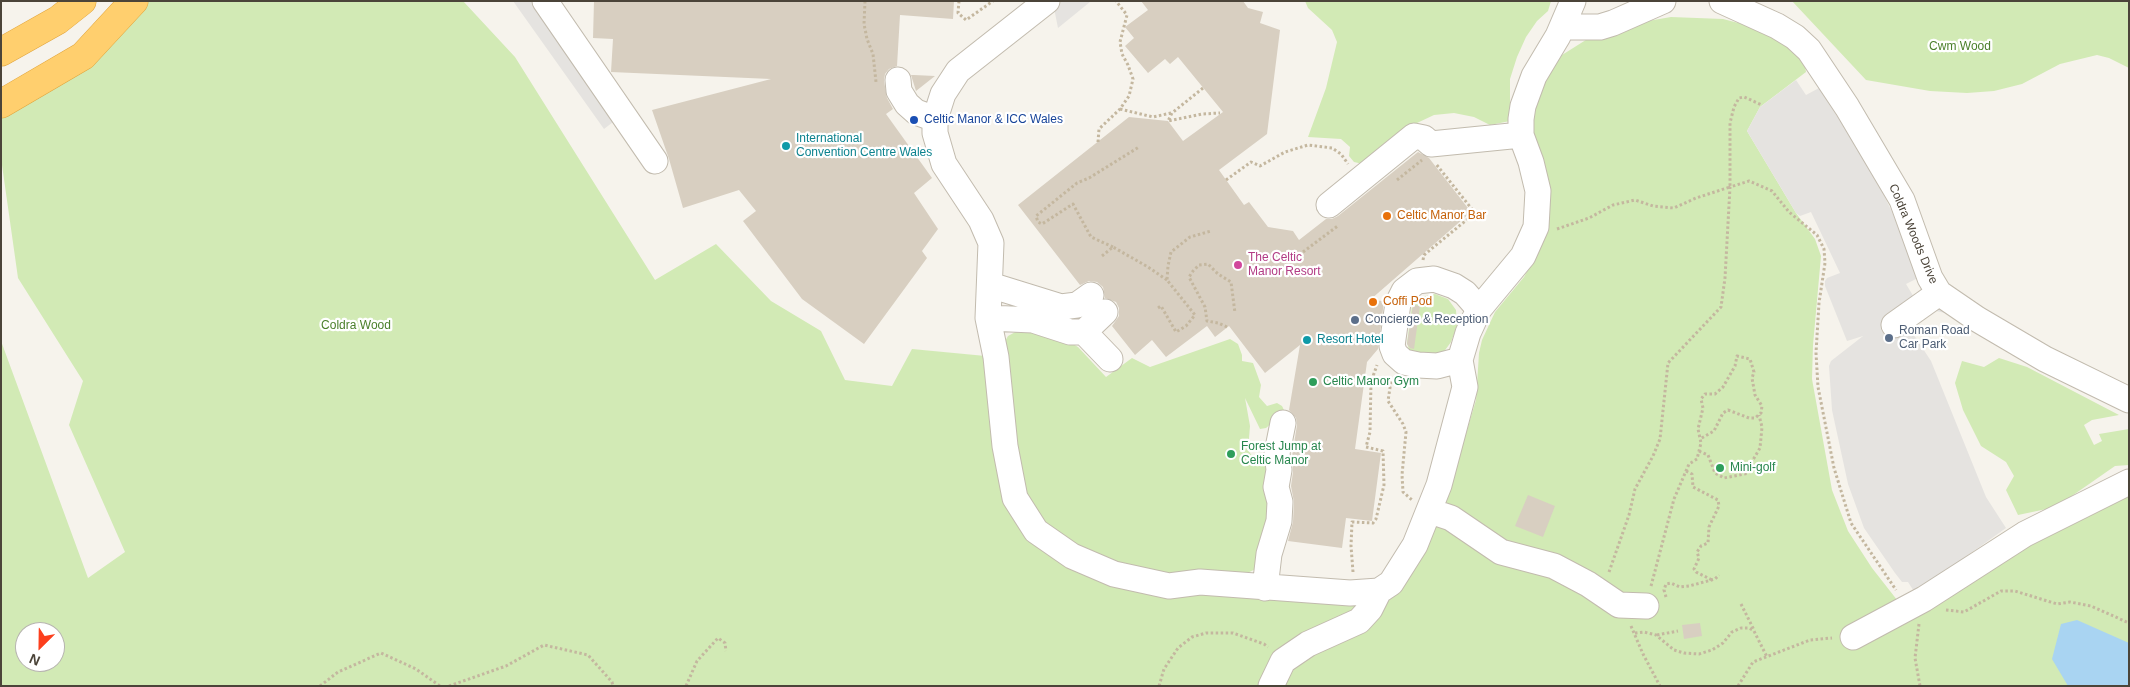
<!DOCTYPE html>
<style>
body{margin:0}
#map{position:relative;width:2130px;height:687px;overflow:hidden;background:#f6f3ec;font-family:Helvetica,sans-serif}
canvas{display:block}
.frame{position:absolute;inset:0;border:2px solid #4b4439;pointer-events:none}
.north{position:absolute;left:15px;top:622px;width:50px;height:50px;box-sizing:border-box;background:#fff;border:1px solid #b7b4b0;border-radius:50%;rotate:203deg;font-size:14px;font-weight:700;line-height:20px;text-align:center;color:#4b4439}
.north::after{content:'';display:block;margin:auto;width:18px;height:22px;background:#fc3f1d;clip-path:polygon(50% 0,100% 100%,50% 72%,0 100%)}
</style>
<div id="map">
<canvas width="2130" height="687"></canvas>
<div class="frame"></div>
<div class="north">N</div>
</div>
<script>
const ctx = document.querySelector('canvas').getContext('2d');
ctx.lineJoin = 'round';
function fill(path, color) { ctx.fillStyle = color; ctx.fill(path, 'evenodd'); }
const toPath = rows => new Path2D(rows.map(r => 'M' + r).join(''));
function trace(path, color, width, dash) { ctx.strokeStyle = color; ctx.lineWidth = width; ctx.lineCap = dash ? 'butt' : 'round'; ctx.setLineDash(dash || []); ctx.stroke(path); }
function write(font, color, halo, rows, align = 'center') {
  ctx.font = font + ' Helvetica,sans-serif'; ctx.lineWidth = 4.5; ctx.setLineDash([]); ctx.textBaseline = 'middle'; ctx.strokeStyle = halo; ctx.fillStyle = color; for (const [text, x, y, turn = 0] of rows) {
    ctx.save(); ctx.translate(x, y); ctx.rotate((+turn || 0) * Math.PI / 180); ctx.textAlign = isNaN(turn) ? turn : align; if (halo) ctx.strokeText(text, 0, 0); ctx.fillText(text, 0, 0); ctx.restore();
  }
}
fill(toPath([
 [145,1,463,1,515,57,655,280,716,244,771,301,821,331,845,380,892,386,912,349,996,357,1008,336,1019,330,1066,340,1078,347,1106,377,1132,358,1150,367,1230,339,1238,344,1242,355,1242,361,1253,363,1261,385,1259,397,1267,406,1277,403,1282,406,1285,412,1266,428,1260,429,1245,398,1250,426,1248,450,1254,459,1260,458,1269,464,1275,494,1258,568,1245,574,1361,603,1448,494,1476,400,1479,353,1482,340,1495,312,1524,277,1534,259,1529,134,1535,99,1558,61,1562,55,1589,38,1648,21,1671,17,1723,19,1750,26,1772,36,1803,55,1806,72,1760,107,1747,131,1796,213,1815,239,1821,256,1813,345,1812,379,1832,490,1848,531,1872,568,1901,605,2129,482,2129,686,1,686,1,341,88,578,125,552,69,425,83,381,18,278,1,158,1,115],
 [25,632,55,632,55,662,25,662],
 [1305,1,1551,1,1548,11,1537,21,1526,37,1517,57,1510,79,1510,121,1490,125,1474,117,1454,113,1434,115,1417,123,1367,165,1354,162,1349,156,1350,147,1341,139,1308,137,1326,88,1337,42,1332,30,1308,8],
 [1792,1,2129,1,2129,68,2109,58,2097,55,2060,64,2022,84,1994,91,1967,93,1930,91,1866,80],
 [1435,294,1448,299,1456,310,1457,326,1451,342,1443,353,1437,357,1410,352,1407,343,1412,306,1417,298],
 [1999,358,2027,367,2119,415,2092,420,2084,425,2094,445,2102,441,2099,434,2129,429,2129,465,2115,466,2056,507,2018,515,2006,490,2014,476,2006,462,1981,446,1963,410,1955,383,1962,361,1984,367]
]), '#d2eab5');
fill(toPath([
 [513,1,533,1,617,119,604,129],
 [1062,1,1090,1,1090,2,1058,28,1054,8],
 [1796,80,1806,95,1819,88,1872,171,1893,214,1918,278,1906,284,1915,299,1919,294,1922,284,1930,299,1945,313,1936,311,1929,313,1910,327,1910,329,1931,361,1986,497,2006,528,1915,593,1908,582,1902,582,1895,573,1864,528,1848,484,1832,410,1829,366,1831,361,1863,336,1847,341,1825,286,1825,281,1827,278,1840,273,1811,212,1800,216,1796,213,1747,131,1760,107]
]), '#e5e3e0');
fill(toPath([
 [2077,620,2129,643,2129,686,2068,686,2052,659,2061,624]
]), '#a9d4f2');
fill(toPath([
 [594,1,954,1,953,19,900,15,897,66,889,69,885,74,884,81,887,98,893,109,886,114,932,178,914,193,938,229,922,251,927,258,864,344,802,299,743,221,756,211,739,190,683,208,669,159,652,110,771,79,611,72,613,39,593,38],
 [1141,1,1243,1,1248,8,1263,12,1260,23,1280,30,1267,134,1219,170,1244,205,1249,202,1268,227,1293,231,1299,240,1326,219,1332,219,1338,216,1418,152,1429,158,1471,212,1370,300,1384,301,1378,349,1367,362,1355,449,1381,453,1372,521,1346,518,1342,548,1288,541,1293,522,1294,502,1291,486,1293,472,1292,456,1297,425,1296,418,1289,410,1300,345,1265,373,1229,326,1215,337,1207,326,1166,357,1152,340,1135,355,1112,326,1119,316,1119,308,1116,302,1105,298,1103,287,1097,282,1089,281,1080,285,1018,205,1129,117,1168,121,1183,141,1223,112,1178,57,1170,64,1165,59,1148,73,1125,46,1134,38,1125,27,1148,10],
 [911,75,914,75,935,76,916,91],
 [1413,305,1420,306,1414,349,1410,348,1407,344],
 [1528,495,1555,506,1543,537,1515,526],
 [1700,623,1702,636,1684,639,1682,625]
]), '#d8cfc1');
const minor = toPath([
 [545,1,655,161],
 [1047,1,958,71,943,94,935,119,935,133,944,164,981,220,991,243,988,318,996,357,1005,446,1015,498,1036,531,1072,556,1114,574,1169,586,1200,582,1350,593,1379,591],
 [1722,1,1777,26,1795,37,1809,50,1847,107,1902,200,1930,278,1939,293,1977,319,2045,359,2129,400],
 [1562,27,1600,27,1613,23,1663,1],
 [898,80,899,91,907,104,916,112,935,119],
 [1329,205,1414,136,1424,138,1431,144,1521,135],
 [990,285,1061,307,1077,305,1091,295],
 [988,318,1033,320,1070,332,1084,332,1105,312],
 [1894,325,1939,293],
 [1084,332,1110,359],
 [1460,360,1437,366,1418,365,1404,362,1395,354,1392,346,1398,303,1404,291,1417,281,1434,279,1454,286,1465,293,1479,309],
 [1430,511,1451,518,1501,552,1554,566,1588,584,1619,605,1646,606],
 [1265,588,1269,554,1279,521,1280,502,1276,487,1279,470,1277,453,1283,423],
 [1853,637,1924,599,2025,534,2129,482],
 [1271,686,1283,661,1308,644,1359,621,1370,609,1379,591,1391,583,1415,545,1439,485,1465,387,1460,360,1468,333,1479,309,1523,256,1536,227,1538,191,1531,162,1521,135,1521,119,1523,106,1534,76,1558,36,1573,1]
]);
const highway = toPath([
 [1,52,58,20,82,1],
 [1,104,83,56,134,1]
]);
trace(minor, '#c2bbae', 27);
trace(highway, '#e0a43c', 29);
trace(toPath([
 [865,1,864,24,867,39,873,54,876,82],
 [959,1,958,13,966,20,993,1],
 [1203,88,1172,113,1168,121,1202,114,1220,113],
 [1120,109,1153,117,1171,113],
 [1098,142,1099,129,1120,109,1129,96,1133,79,1128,65,1122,54,1120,42,1127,15,1116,1],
 [1226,180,1251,162,1260,166,1285,152,1308,145,1332,148,1341,154,1348,164],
 [1397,180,1422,160],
 [1557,229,1589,218,1613,205,1635,200,1653,206,1674,208,1696,198,1730,187,1730,123,1734,107,1739,98,1744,97,1762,105],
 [1113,247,1091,237,1073,204,1042,224,1038,222,1036,216,1077,183,1089,178,1139,147],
 [1303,252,1339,225],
 [1102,256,1113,247,1148,267,1167,280],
 [1423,260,1424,255,1475,213,1436,164],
 [1158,308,1161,306,1176,332,1186,326,1195,315,1167,280,1168,266,1171,252,1190,237,1211,231],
 [1227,327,1218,323,1207,321,1205,307,1189,277,1193,271,1199,265,1208,264,1218,274,1231,282,1235,313],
 [1389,377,1391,381,1388,401,1403,424,1406,432,1402,475,1403,492,1412,500],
 [1699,451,1708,455,1715,473,1724,478,1749,473,1750,465,1760,448,1762,427,1759,415],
 [1686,471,1692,474,1693,487,1718,500,1719,506,1709,527,1708,543,1701,546,1697,552,1699,558,1694,569,1696,572,1712,580],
 [1353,572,1351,546,1352,522,1373,523,1376,519,1384,485,1383,451,1366,447,1370,432,1371,382,1377,365],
 [1609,572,1629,515,1635,489,1653,456,1660,439,1668,363,1721,307,1725,278,1730,187,1749,181,1772,191,1789,212,1817,235,1824,249,1825,263,1819,303,1816,353,1818,387,1834,468,1851,523,1896,590],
 [1651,586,1674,499,1689,464,1697,459,1701,443,1698,429,1703,408,1701,399,1705,394,1715,394,1723,387,1735,366,1737,356,1750,359,1754,372,1752,378,1755,395,1762,406,1761,413,1755,418,1749,418,1728,410,1723,413,1714,431,1700,439],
 [1666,597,1664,590,1666,584,1671,583,1680,587,1689,586,1715,579,1719,575],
 [1741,604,1754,630],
 [1946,610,1964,612,2001,591,2015,591,2057,604,2070,602,2091,606,2129,623],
 [1919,624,1915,658,1920,686],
 [1631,626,1643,654,1660,686],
 [1635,633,1644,632,1656,635,1674,650,1684,653,1699,654,1712,650,1723,643,1732,632,1741,628,1749,628,1754,631,1767,657],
 [1657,635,1678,631],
 [320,686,338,672,381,653,416,669,440,686],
 [449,686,506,666,544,645,588,655,612,682,613,686],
 [686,686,697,661,718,638,725,643,726,651],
 [1159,686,1164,669,1178,648,1192,637,1206,633,1233,633,1264,644,1268,647],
 [1738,686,1753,662,1810,640,1832,638]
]), '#c4b79f', 3, [2.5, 2.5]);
trace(minor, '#fff', 25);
trace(highway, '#ffcf6e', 28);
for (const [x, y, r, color] of [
 [914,120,5,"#1a4fb4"],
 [786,146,5,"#0f9aa8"],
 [1387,216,5,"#e8710a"],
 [1238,265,5,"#d1479c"],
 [1373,302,5,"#e8710a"],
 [1355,320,5,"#5c6f8a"],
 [1889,338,5,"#5c6f8a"],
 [1307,340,5,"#0f9aa8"],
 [1313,382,5,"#2e9e5b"],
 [1231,454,5,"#2e9e5b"],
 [1720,468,5,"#2e9e5b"]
]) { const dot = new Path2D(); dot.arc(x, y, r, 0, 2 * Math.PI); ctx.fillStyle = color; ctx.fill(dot); trace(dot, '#fff', 2); }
write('12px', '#4a7f2a', '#fff', [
 ["Cwm Wood",1960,47],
 ["Coldra Wood",356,326]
]);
write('12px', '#164399', '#fff', [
 ["Celtic Manor & ICC Wales",924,120]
], 'left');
write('12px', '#0d838f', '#fff', [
 ["International",796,139],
 ["Convention Centre Wales",796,153],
 ["Resort Hotel",1317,340]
], 'left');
write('12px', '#c56008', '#fff', [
 ["Celtic Manor Bar",1397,216],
 ["Coffi Pod",1383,302]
], 'left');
write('12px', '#4b4439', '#fff', [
 ["Coldra Woods Drive",1913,234,67]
]);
write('12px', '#b23c85', '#fff', [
 ["The Celtic",1248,258],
 ["Manor Resort",1248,272]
], 'left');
write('12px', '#4e5e75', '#fff', [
 ["Concierge & Reception",1365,320],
 ["Roman Road",1899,331],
 ["Car Park",1899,345]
], 'left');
write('12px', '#27864d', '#fff', [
 ["Celtic Manor Gym",1323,382],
 ["Forest Jump at",1241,447],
 ["Celtic Manor",1241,461],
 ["Mini-golf",1730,468]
], 'left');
</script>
